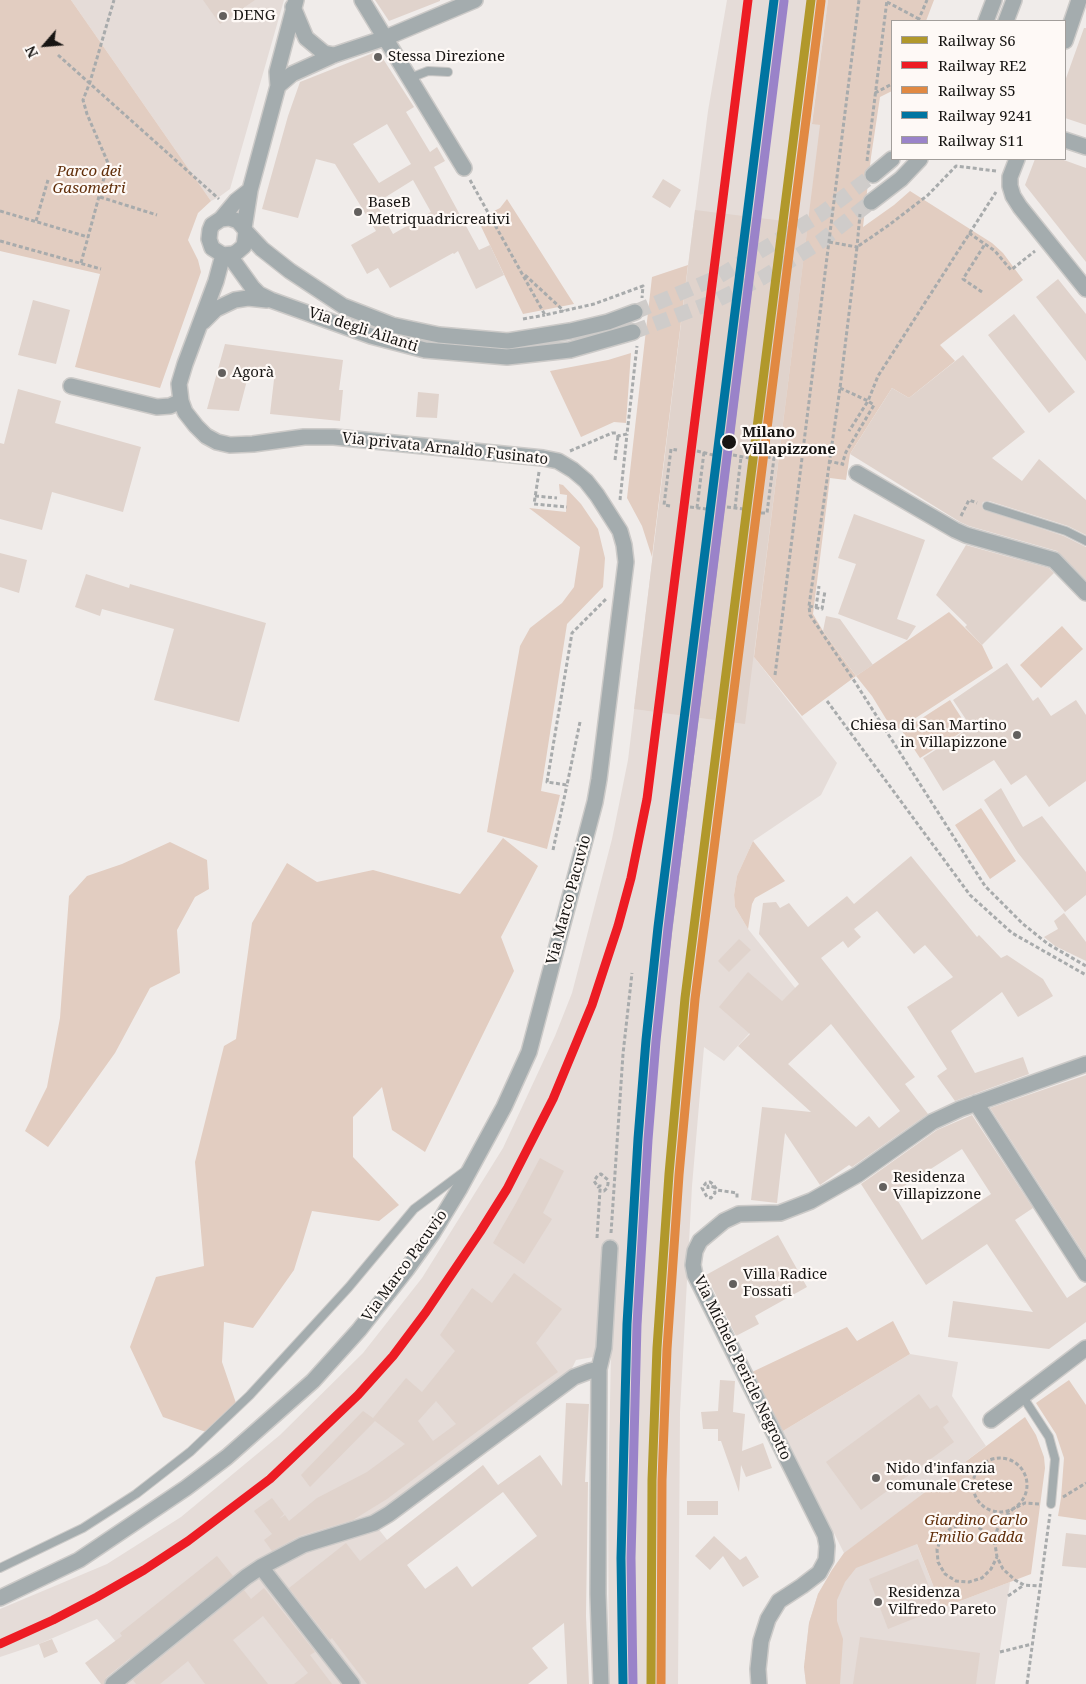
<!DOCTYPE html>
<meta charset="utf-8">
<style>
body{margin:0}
#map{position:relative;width:1086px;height:1684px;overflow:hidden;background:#f0ecea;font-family:"Noto Serif",serif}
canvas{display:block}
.legend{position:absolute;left:891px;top:20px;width:175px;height:140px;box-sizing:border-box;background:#fef9f6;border:1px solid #a29e9b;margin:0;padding:6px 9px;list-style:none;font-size:15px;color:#171513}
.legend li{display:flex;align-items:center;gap:10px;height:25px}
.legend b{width:25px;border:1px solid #a29e9b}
.north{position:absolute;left:20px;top:20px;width:50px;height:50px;-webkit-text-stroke:4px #fef9f6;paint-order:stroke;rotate:243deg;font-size:14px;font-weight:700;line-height:20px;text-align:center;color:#171513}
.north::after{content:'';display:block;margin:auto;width:18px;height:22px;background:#171513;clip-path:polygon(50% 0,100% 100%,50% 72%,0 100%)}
</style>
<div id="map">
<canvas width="1086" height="1684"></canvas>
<ul class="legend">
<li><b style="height:6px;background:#b1982b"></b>Railway S6</li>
<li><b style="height:6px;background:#ed1c24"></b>Railway RE2</li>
<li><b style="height:6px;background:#e18942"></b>Railway S5</li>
<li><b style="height:6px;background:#0075a1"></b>Railway 9241</li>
<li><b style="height:6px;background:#9a83c9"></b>Railway S11</li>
</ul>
<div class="north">N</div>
</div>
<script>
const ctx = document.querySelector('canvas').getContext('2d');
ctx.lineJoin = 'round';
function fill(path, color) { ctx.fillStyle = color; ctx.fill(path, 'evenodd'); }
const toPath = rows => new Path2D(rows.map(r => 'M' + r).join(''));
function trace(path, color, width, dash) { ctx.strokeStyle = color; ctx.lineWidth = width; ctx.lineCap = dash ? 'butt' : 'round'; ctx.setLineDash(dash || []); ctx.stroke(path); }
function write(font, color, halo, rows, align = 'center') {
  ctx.font = font + ' "Noto Serif",serif'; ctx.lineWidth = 4.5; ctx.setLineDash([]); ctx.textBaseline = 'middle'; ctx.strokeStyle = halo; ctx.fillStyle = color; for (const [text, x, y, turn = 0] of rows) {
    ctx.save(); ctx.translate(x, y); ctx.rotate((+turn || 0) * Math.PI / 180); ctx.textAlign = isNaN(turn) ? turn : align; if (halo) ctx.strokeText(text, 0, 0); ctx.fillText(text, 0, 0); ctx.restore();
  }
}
fill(toPath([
 [71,0,284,0,230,189,219,197,211,201],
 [727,0,828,0,812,123,821,125,754,657,837,763,821,795,753,841,737,876,734,895,735,907,748,929,796,989,766,1015,724,1061,704,1047,692,1186,680,1412,678,1684,609,1684,608,1500,611,1354,576,1360,560,1393,377,1527,441,1609,454,1684,116,1684,137,1667,97,1619,39,1644,0,1657,0,1609,107,1564,181,1517,280,1435,363,1353,422,1278,503,1148,555,1036,572,993,612,839,628,760,688,265,708,111],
 [910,1354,958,1362,952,1396,986,1446,903,1509,942,1608,1010,1582,995,1684,806,1684,804,1667,809,1623,818,1594,832,1570,844,1553,783,1431]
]), '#e5dcd8');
fill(toPath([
 [0,0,71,0,211,201,198,213,188,240,198,260,201,272,160,388,75,367,100,274,0,251],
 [828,0,934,0,926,21,892,21,892,91,880,97,871,157,863,227,894,205,910,191,992,243,1003,253,1023,280,940,345,955,361,909,398,892,388,850,454,846,480,830,478,813,614,823,631,856,676,949,612,982,645,993,668,894,732,872,696,856,676,802,716,754,657,820,125,812,124],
 [507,199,574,304,523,314,476,216,481,216,490,213,500,208],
 [688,265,652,557,642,526,627,498,652,277],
 [631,353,626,423,614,422,581,437,550,371,608,360],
 [559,484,563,485,581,504,598,529,605,558,603,587,567,624,541,791,560,795,547,849,487,832,520,646,530,628,562,603,574,587,580,547,529,508,566,512,567,495,560,494],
 [1062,626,1083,649,1041,688,1020,665],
 [950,700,968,728,920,758,902,731],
 [981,808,1016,861,990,879,955,825],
 [503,838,538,866,501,937,514,971,425,1152,392,1130,382,1087,353,1117,353,1157,399,1205,379,1221,312,1211,294,1270,253,1328,224,1322,222,1362,236,1403,206,1432,163,1417,130,1347,156,1277,204,1266,195,1162,224,1046,236,1039,252,923,287,863,317,882,373,870,460,894],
 [753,841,785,881,755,898,752,904,748,929,735,907,734,895,737,876],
 [170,842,207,860,209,889,195,897,177,930,180,973,150,988,115,1053,48,1147,25,1131,47,1087,60,1018,69,896,87,876,122,864],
 [893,1321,910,1354,783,1431,750,1373,847,1327,857,1341],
 [1069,1380,1086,1405,1086,1520,1058,1516,1061,1498,1064,1458,1056,1434,1036,1403],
 [1025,1417,1036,1435,1044,1457,1045,1468,1031,1574,942,1608,917,1544,856,1568,845,1582,837,1600,837,1621,843,1639,840,1684,806,1684,804,1667,809,1623,818,1594,832,1570,844,1553]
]), '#e2cdc1');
fill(toPath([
 [203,0,255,0,220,24],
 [375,0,440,0,440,1,389,21],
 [1084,28,1086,28,1086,125,1065,118,1065,81],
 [378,51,414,107,406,112,430,152,437,147,445,161,434,167,479,250,490,245,504,275,476,289,458,251,454,254,453,253,390,288,378,268,367,274,351,245,376,231,335,164,316,159,298,218,262,209,288,116,300,82],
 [387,124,411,164,379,183,353,144],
 [413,180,431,212,393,234,376,203],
 [1035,159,1061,159,1086,168,1086,262,1025,185],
 [663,179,681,190,670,208,652,197],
 [695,210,808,224,745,724,634,709],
 [1058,279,1086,314,1086,361,1036,297],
 [33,300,70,310,56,364,18,355],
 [1014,314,1075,392,1049,413,988,335],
 [225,344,343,360,339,390,343,390,340,421,270,414,275,371,250,369,239,411,207,409],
 [963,355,1025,432,992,458,1022,481,1039,459,1086,500,1086,535,1068,526,989,501,983,502,982,505,983,509,1064,536,1086,547,1086,580,1057,551,969,526,960,522,850,454,892,388,909,398],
 [18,389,61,401,55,423,141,447,123,512,52,492,42,530,0,519,0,443,4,444],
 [418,392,439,394,437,418,416,417],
 [854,514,925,540,897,619,916,626,907,640,838,614,856,564,838,558],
 [966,545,1049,568,1054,573,982,645,965,627,967,625,936,595],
 [0,553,27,560,19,593,0,587],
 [86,574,129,588,130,584,266,623,239,722,154,700,174,629,102,609,100,616,75,607],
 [826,616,840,619,873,665,856,676,823,631],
 [1007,663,1033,701,1038,697,1051,716,1076,700,1086,715,1086,781,1049,807,1026,775,1011,785,994,760,943,791,923,758,971,727,953,700],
 [1001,788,1023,827,1042,816,1086,872,1086,895,1065,912,1018,853,984,800],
 [911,856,977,937,979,935,1001,958,1007,955,1043,979,1053,996,1018,1017,1002,992,951,1031,975,1073,1023,1057,1029,1074,955,1101,937,1076,947,1069,907,1007,953,977,925,945,914,954,877,911,854,929,861,937,848,948,843,941,821,958,915,1077,905,1084,928,1114,852,1167,849,1165,820,1185,785,1133,777,1203,751,1200,762,1107,811,1112,738,1046,750,1034,719,1007,748,972,782,1001,799,984,759,934,763,903,776,902,780,908,789,903,808,927,847,896,854,904],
 [831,1024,900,1111,879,1128,869,1116,856,1127,788,1064],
 [1064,913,1086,942,1086,961,1055,946,1044,937,1058,929,1054,921],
 [739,939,751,950,729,972,718,961],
 [1086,1075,1086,1257,990,1108],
 [972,1115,1033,1208,1015,1220,1067,1298,1086,1285,1086,1322,1049,1349,948,1337,953,1301,1033,1312,987,1244,926,1285,861,1184,937,1130],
 [962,1149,991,1194,922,1240,893,1193],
 [540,1158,564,1171,543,1213,552,1219,524,1264,493,1243,516,1203],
 [778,1235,807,1287,755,1316,759,1324,736,1336,706,1275],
 [514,1273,562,1309,536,1343,558,1372,517,1401,518,1401,387,1499,353,1520,300,1536,272,1551,264,1540,272,1534,254,1511,272,1498,284,1514,279,1519,285,1515,289,1521,317,1498,367,1472,405,1444,375,1421,310,1487,301,1475,363,1411,373,1418,406,1378,422,1392,455,1351,440,1335,472,1288,492,1303],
 [436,1401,456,1424,433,1441,418,1421],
 [720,1380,735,1381,733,1412,745,1414,742,1451,763,1443,772,1468,746,1477,741,1465,739,1492,721,1441,718,1441,718,1429,703,1429,701,1412,718,1411],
 [919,1394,930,1409,937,1405,949,1422,943,1427,954,1442,861,1510,826,1462],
 [566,1403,589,1404,585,1482,588,1482,586,1616,589,1684,567,1684,564,1623,532,1648,548,1668,528,1684,367,1684,332,1638,330,1640,289,1588,346,1543,360,1561,483,1465,498,1485,540,1455,562,1486],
 [503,1492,537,1536,472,1587,457,1566,425,1589,407,1565],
 [687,1501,718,1501,718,1515,687,1515],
 [1066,1533,1086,1535,1086,1568,1062,1566],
 [714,1536,740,1560,746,1556,759,1577,743,1587,723,1556,710,1570,695,1556],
 [217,1556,233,1576,107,1677,104,1684,101,1684,85,1663,122,1636,120,1633],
 [918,1559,938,1609,888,1629,869,1579],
 [264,1588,315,1652,310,1655,332,1684,294,1684,308,1673,263,1616,233,1640,268,1684,205,1684,188,1661,160,1684,136,1684,133,1680,244,1590,251,1599],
 [860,1637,980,1653,976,1684,853,1684],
 [52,1639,58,1652,44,1658,39,1644]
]), '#e0d3cc');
trace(toPath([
 [635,312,716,278,821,214,873,175],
 [633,332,713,302,762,278,820,242,871,202]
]), '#cfccca', 15, [15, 8]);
const lane = toPath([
 [410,78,428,71,448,72],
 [987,506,1066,531,1086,541],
 [1023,1397,1049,1437,1055,1459,1051,1504],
 [0,1568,83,1528,136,1494,190,1452,250,1395,349,1287,414,1209,465,1171]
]);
const street = toPath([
 [362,0,464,168],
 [293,7,306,38,324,53,334,55],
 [986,21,994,0],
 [1006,21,1014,0],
 [1065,41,1079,0],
 [278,86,292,74,334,55,385,38,475,0],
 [1065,140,1086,147],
 [1017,159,1010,177,1010,186,1013,196,1020,207,1086,289],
 [873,175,892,159],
 [871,202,901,179,920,159],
 [221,219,229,218,238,221,244,228,246,232,244,246,237,252,233,254,223,255,212,248,209,239,210,230,212,225,221,219,236,201,250,190],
 [244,228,250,190,278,86,277,72,296,0],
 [246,232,262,249,290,271,343,306,392,325,439,335,508,341,570,331,608,322,635,312],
 [229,255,252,287,259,294,271,300,371,336,425,350,507,357,570,350,633,332],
 [203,322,216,309,235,300,248,298,267,300],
 [71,386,157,407,170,406,181,401],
 [857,473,955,530,966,535,1054,560,1086,593],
 [976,1103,1086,1274],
 [991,1420,1086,1348],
 [261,1567,352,1684],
 [0,1598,79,1560,186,1488,227,1457,313,1381,359,1330,407,1269,432,1234,460,1188,504,1107,529,1052,595,802,599,779,626,562,624,545,620,531,597,495,586,481,573,470,558,461,543,458,334,437,304,437,253,444,230,445,217,442,206,436,196,426,185,412,181,401,179,384,185,364,216,281,223,255],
 [113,1684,246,1577,261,1567,303,1545,374,1523,389,1514,574,1377,590,1371,599,1369],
 [601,1684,598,1594,599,1369,604,1348,610,1248],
 [759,1684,758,1669,761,1641,768,1619,779,1601,802,1586,819,1573,826,1560,827,1546,825,1535,695,1275,693,1265,695,1251,700,1241,724,1221,739,1214,780,1213,811,1201,857,1175,932,1122,960,1109,1086,1064]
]);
trace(lane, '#cccac8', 10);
trace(street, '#cccac8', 18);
trace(toPath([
 [887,2,919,19],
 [918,21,927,0],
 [58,55,219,199],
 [875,93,892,84],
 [867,161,887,0],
 [996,171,956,166,928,195,889,225,857,247,840,388,809,606,810,615,853,679,985,886,1023,924,1048,944,1086,966],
 [470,180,545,315,594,304,643,286,642,298],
 [100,197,157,215],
 [0,211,88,237],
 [36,221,48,180],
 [969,233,995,251,1011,270,1035,251],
 [0,241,101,269],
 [829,242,857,247,860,214],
 [81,263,108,163,87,114,83,100,90,82,114,0],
 [525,275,564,311],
 [982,292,963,279,985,244],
 [523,319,545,315],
 [840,388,868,401,878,376,996,192],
 [570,451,612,433,616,433,618,436,627,434,637,346],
 [697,451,713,455],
 [733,455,749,458],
 [615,460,618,436],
 [828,461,842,464],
 [844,465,842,464,846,452,874,405,868,401,849,431],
 [539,472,534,504,567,507],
 [535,496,557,498],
 [620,500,627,434],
 [670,506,664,505,671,449,677,450],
 [690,507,706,509],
 [727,507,743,509],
 [697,508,704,452],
 [735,508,741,457],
 [761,513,767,513,774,458,768,457],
 [961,516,969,500,977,503],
 [809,606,822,609,825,591],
 [816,608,819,586],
 [775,675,859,0],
 [827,701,970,895,1012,933,1086,975],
 [580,722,567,785,547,782,572,633,606,599],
 [553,850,567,785],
 [708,1189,708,1186,714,1187,715,1193,711,1198,707,1197,702,1188,706,1183,710,1182,713,1184,717,1190,737,1193,737,1198],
 [611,1233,623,1054,632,973],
 [597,1238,600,1190,604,1191,607,1188,608,1184,608,1180,601,1174,598,1175,594,1181,598,1187,600,1186,600,1183],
 '973 1485a27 27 0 1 1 54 0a27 27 0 1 1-54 0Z',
 [1063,1497,1086,1483],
 [1039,1504,1025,1503,1013,1509,1003,1519,997,1530,995,1544,997,1557,1003,1569,1015,1580,1024,1585,1040,1586],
 [995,1544,987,1533,976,1526,963,1524,951,1528,942,1537,937,1549,938,1562,945,1574,956,1581,969,1582,982,1578,991,1569,997,1557],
 [1008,1596,1024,1585],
 [1000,1652,1032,1644],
 [1027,1684,1050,1514]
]), '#a8abac', 3, [4, 2.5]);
trace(lane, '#a4acae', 8);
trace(street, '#a4acae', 15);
const rail = toPath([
 [633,1684,632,1537,637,1349,649,1124,657,1032,785,0]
]);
trace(rail, '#b3b3b3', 5.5);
trace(rail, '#fef9f6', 4, [11]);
trace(toPath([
 [651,1684,652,1480,657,1348,669,1174,685,998,811,0]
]), '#b1982b', 9);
trace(toPath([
 [0,1644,53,1620,97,1597,144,1570,188,1541,270,1479,358,1395,393,1356,426,1312,480,1232,507,1189,553,1099,592,1005,618,926,631,878,647,799,748,0]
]), '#ed1c24', 9);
trace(toPath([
 [661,1684,662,1480,667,1349,679,1175,695,999,821,1]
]), '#e18942', 9);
trace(toPath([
 [623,1684,621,1558,627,1324,638,1139,646,1040,658,927,774,0]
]), '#0075a1', 9);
trace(toPath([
 [633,1684,631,1558,637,1324,648,1140,656,1041,668,928,784,1]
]), '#9a83c9', 9);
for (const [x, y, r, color] of [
 [223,16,5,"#63605e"],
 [378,57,5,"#63605e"],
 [358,212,5,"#63605e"],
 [222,373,5,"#63605e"],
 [729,442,8,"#171513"],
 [1017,735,5,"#63605e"],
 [883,1187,5,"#63605e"],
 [733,1284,5,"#63605e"],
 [876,1478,5,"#63605e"],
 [878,1602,5,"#63605e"]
]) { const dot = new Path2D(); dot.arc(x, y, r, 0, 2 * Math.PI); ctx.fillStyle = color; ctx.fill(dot); trace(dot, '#fef9f6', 2); }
write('15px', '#171513', '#fef9f6', [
 ["DENG",233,16],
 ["Stessa Direzione",388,57],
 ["BaseB",368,203],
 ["Metriquadricreativi",368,220],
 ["Agorà",232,373],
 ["Chiesa di San Martino",1007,726,"right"],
 ["in Villapizzone",1007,743,"right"],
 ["Residenza",893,1178],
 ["Villapizzone",893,1195],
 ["Villa Radice",743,1275],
 ["Fossati",743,1292],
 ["Nido d'infanzia",886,1469],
 ["comunale Cretese",886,1486],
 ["Residenza",888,1593],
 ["Vilfredo Pareto",888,1610]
], 'left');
write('italic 15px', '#612f0b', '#fef9f6', [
 ["Parco dei",89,172],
 ["Gasometri",89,189],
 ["Giardino Carlo",976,1521],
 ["Emilio Gadda",976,1538]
]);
write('15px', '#171513', '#fef9f6', [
 ["Via degli Ailanti",363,330,18],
 ["Via privata Arnaldo Fusinato",445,449,6],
 ["Via Marco Pacuvio",569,900,-75],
 ["Via Marco Pacuvio",405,1266,-54],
 ["Via Michele Pericle Negrotto",742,1368,64]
]);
write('bold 15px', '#171513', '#fef9f6', [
 ["Milano",742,433],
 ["Villapizzone",742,450]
], 'left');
</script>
